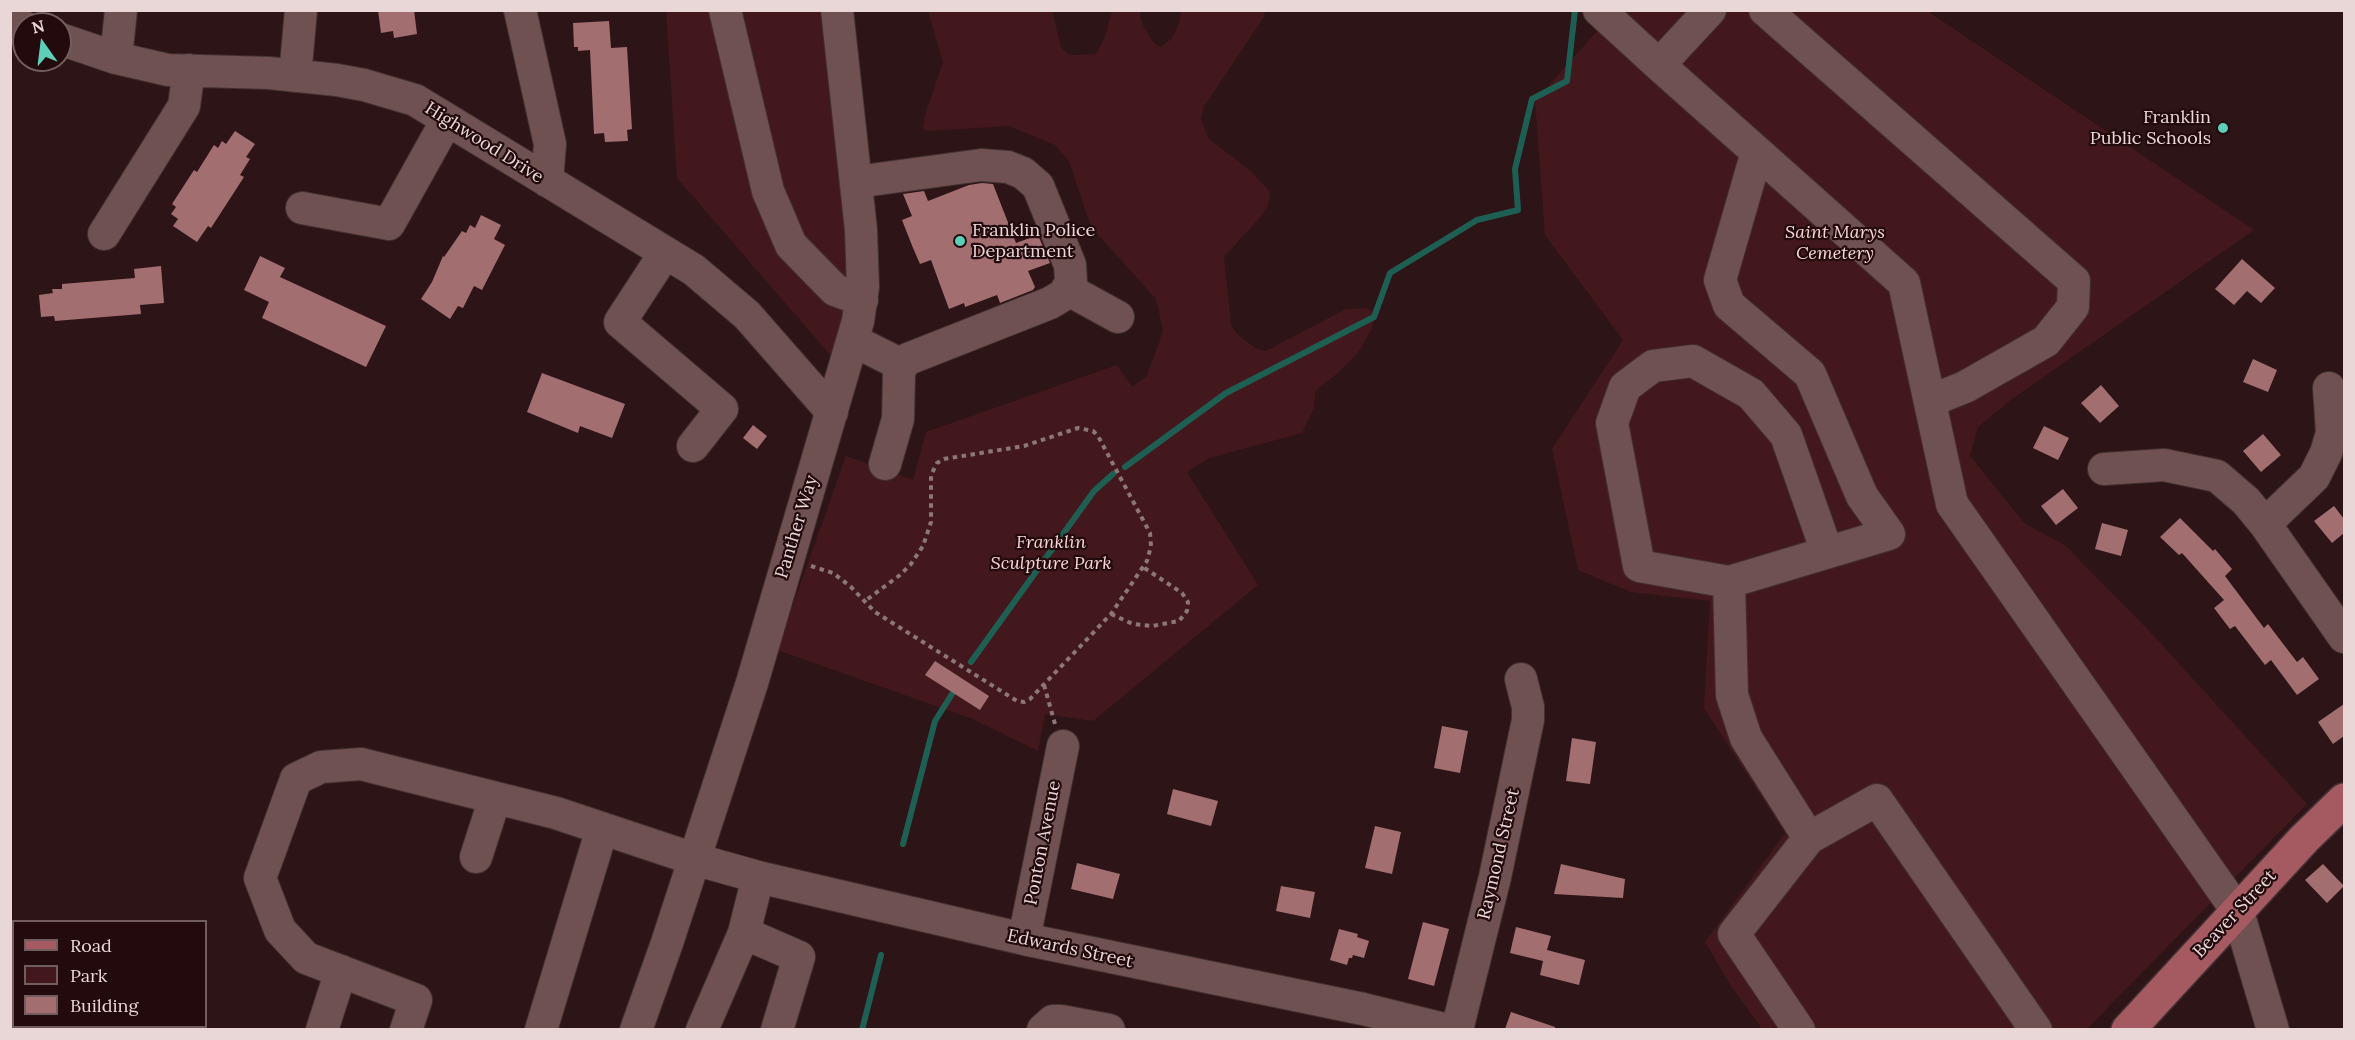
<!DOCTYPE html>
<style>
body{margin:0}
#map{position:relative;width:2355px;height:1040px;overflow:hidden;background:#2d1416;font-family:Lora,serif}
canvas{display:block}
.frame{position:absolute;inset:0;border:12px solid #e9d7d7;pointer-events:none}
.legend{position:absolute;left:12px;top:920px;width:195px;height:108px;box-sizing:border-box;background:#230b0d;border:2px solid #725d5e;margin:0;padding:8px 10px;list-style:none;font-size:18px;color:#e9d7d7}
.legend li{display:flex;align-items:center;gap:12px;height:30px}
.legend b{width:30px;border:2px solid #725d5e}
.north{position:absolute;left:12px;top:12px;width:60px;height:60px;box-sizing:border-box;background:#230b0d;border:2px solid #725d5e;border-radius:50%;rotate:346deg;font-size:16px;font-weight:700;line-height:24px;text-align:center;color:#e9d7d7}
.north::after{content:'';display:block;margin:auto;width:21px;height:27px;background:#5dceb8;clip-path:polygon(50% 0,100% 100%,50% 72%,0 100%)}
</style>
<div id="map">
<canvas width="2355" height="1040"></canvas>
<div class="frame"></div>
<ul class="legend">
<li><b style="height:8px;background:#a45a60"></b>Road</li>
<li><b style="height:16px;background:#43181d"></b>Park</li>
<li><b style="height:16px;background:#a36e70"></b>Building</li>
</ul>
<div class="north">N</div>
</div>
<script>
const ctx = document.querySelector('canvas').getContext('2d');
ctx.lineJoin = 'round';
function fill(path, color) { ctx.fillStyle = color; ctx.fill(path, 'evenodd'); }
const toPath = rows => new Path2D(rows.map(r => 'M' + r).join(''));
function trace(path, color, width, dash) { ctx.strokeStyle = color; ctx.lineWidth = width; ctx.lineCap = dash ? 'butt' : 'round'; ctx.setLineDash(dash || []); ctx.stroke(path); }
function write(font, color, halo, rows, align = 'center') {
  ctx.font = font + ' Lora,serif'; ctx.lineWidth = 4.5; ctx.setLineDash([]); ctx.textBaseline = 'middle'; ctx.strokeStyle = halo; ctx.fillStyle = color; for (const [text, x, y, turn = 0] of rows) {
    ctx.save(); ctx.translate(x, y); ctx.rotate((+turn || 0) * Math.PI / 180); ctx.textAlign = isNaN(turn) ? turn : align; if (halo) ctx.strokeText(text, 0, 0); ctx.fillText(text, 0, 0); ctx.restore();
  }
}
fill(toPath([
 [666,11,820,11,847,248,846,294,843,315,832,357,677,178],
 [928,11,1052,11,1061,47,1068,54,1076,55,1096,54,1105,37,1112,11,1141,11,1140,17,1143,26,1154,43,1161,47,1171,39,1179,24,1181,11,1265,11,1264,17,1203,108,1201,120,1209,139,1251,171,1269,191,1270,197,1267,207,1262,215,1224,257,1231,324,1236,333,1242,338,1257,349,1266,351,1346,309,1366,308,1376,313,1371,330,1358,353,1338,373,1318,388,1315,394,1314,408,1302,433,1209,458,1187,472,1258,585,1093,721,1045,714,1038,751,973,719,777,650,846,456,913,480,926,432,1117,365,1132,387,1147,376,1163,331,1156,299,1091,227,1069,161,1055,145,1009,126,929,131,923,129,925,115,943,62],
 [1615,11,1927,11,2254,230,2012,399,1978,427,1970,456,2025,524,2065,545,2152,634,2307,804,2087,1029,1762,1029,1731,986,1705,942,1785,833,1704,708,1710,601,1631,592,1578,570,1552,449,1623,340,1545,235,1535,101]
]), '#43181d');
trace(toPath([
 [1125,467,1226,393,1374,317,1390,273,1477,220,1518,210,1515,169,1532,99,1567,81,1575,10],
 [971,662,1094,491,1113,474],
 [903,844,935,721,952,694],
 [862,1030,881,955]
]), '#1e5f53', 6);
fill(toPath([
 [378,10,414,10,417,34,394,38,393,31,381,33],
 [609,21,611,48,627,47,632,129,627,130,628,141,605,142,604,133,594,134,590,50,578,51,578,47,574,47,573,23],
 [235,131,255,144,246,157,250,159,240,175,244,177,211,228,208,226,197,242,173,226,178,219,171,214,176,207,172,204,194,170,197,172,214,145,218,148,222,141,226,144],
 [982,183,993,184,1016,243,1038,235,1050,263,1028,271,1035,287,1033,290,1000,303,997,295,965,307,964,303,949,309,931,260,920,264,913,248,902,220,912,216,903,194,924,191,928,201,969,185],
 [481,215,501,225,494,239,505,245,482,290,474,286,463,308,458,306,450,319,421,299,432,282,443,256,444,257,462,231,466,233,470,225,475,228],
 [260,256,285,268,280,277,386,326,366,367,262,318,269,302,244,290],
 [2242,259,2275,288,2261,303,2247,291,2234,305,2215,289],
 [161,266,164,303,140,305,141,314,55,321,54,316,41,317,39,295,53,293,52,289,62,289,62,284,135,278,134,269],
 [2253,359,2277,370,2268,392,2243,382],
 [542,373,625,404,612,438,580,426,578,433,527,412],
 [2101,385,2119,406,2100,423,2081,403],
 [753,425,767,436,757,449,743,438],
 [2044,426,2069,438,2058,460,2033,448],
 [2263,434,2281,455,2261,472,2243,451],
 [2063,489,2078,508,2056,525,2041,506],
 [2334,506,2344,519,2344,533,2332,543,2314,521],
 [2180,518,2213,551,2215,549,2232,569,2225,576,2264,628,2268,624,2297,662,2303,657,2319,679,2297,695,2271,660,2265,665,2235,626,2230,629,2214,608,2224,600,2182,553,2179,555,2160,537],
 [2102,523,2128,530,2121,556,2095,549],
 [935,661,989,696,980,710,925,675],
 [2344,704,2344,736,2333,744,2318,722],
 [1442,726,1468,731,1460,773,1434,768],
 [1572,738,1596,742,1590,784,1566,781],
 [1173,789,1218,801,1211,826,1167,814],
 [1375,826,1401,832,1392,874,1365,868],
 [1077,863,1120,874,1113,899,1071,889],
 [1561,864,1625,879,1623,898,1554,894],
 [2323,864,2344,886,2327,903,2305,880],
 [1281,886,1315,892,1310,918,1276,911],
 [1423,922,1449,929,1434,986,1408,979],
 [1516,927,1551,936,1547,950,1585,960,1579,985,1540,975,1543,961,1510,953],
 [1339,929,1358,934,1357,937,1369,941,1364,958,1353,955,1352,958,1349,958,1347,965,1330,960],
 [1511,1012,1555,1027,1555,1029,1505,1029]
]), '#a36e70');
const minor = toPath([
 [520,10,550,144,547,181],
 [725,10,768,191,791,245,835,290,862,300],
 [1599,10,1659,65],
 [1710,10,1659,65,1757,152,1720,280,1729,305,1810,374,1862,496,1889,534,1729,582,1639,566,1612,423,1625,387,1653,366,1693,361,1751,394,1786,435,1827,552],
 [1765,10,2074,281,2073,307,2046,341,1965,387,1930,401],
 [10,23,24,27],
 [60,39,116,58,168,70,269,73,337,80,364,85,415,100,694,270,747,315,832,412],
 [116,58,121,10],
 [295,76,301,10],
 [1757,152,1904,283,1952,504,2238,912,2273,1030],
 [856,182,981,165,1008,167,1023,173,1038,186,1070,265,1071,282,1065,294,1050,303,908,359,902,365],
 [302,208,389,224,447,120],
 [104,234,184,106,189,70],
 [665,253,620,322,722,409,693,446],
 [1067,289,1118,317],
 [854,341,902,365,899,373,898,419,885,464],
 [2104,469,2164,465,2217,476,2246,501,2265,524,2344,637],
 [2265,524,2314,477,2326,453,2332,433,2329,388],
 [1729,582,1732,695,1746,738,1809,838,1734,934,1799,1030],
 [1809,838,1877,800,2036,1030],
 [476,857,495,798],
 [744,933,758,877],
 [1024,939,1063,746],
 [83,1030,83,1026],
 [322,1030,341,971],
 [406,1030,416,1000,306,958,280,930,260,878,296,779,321,767,361,764,556,813,694,859,758,877,1024,939,1363,1009,1448,1030],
 [541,1030,602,829],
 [636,1030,667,943,752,683,858,321,863,287,861,230,837,10],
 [702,1030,744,933,799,957,777,1030],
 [1043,1030,1053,1021,1061,1021,1109,1030],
 [1457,1030,1495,877,1528,720,1528,707,1521,679]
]);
const major = toPath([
 [2128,1030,2304,839,2344,800]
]);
trace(minor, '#433132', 34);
trace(major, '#433132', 36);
trace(toPath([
 [811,566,833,573,851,587,875,612,1017,701,1024,702,1030,699,1111,614,1147,561,1151,546,1150,533,1098,436,1093,431,1078,428,1024,446,944,459,937,463,931,475,931,522,923,546,911,564,900,575,865,601],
 [1111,614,1133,624,1152,626,1179,621,1187,611,1188,602,1182,593,1143,567],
 [1044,685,1055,724]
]), '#8c7778', 4, [4.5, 4.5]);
trace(minor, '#6f5152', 32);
trace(major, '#a45a60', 33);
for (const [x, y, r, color] of [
 [2223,128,6,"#5dceb8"],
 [960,241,6,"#5dceb8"]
]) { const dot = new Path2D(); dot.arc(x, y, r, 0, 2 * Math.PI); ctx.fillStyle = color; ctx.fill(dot); trace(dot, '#230b0d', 2); }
write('18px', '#e9d7d7', '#230b0d', [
 ["Franklin",2211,118],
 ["Public Schools",2211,139],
 ["Franklin Police",972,231,"left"],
 ["Department",972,252,"left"]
], 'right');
write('18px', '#e9d7d7', '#230b0d', [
 ["Highwood Drive",484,143,32],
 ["Panther Way",797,527,-73],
 ["Ponton Avenue",1043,843,-79],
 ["Raymond Street",1499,854,-77],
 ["Beaver Street",2235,914,-47],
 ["Edwards Street",1070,949,12]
]);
write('italic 18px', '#f7d4d5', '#230b0d', [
 ["Saint Marys",1835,233],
 ["Cemetery",1835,254],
 ["Franklin",1051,543],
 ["Sculpture Park",1051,564]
]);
</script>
